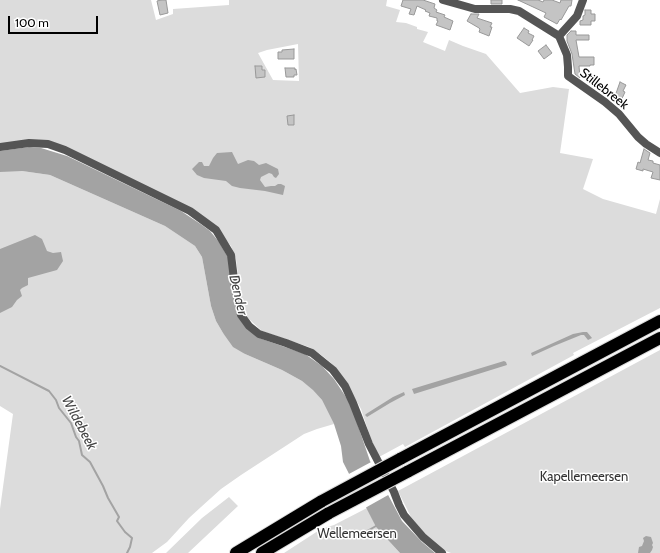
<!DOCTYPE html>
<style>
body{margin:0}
#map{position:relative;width:660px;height:553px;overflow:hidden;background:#fff;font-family:Cabin,sans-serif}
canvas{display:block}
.scale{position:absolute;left:8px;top:16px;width:90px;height:18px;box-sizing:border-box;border:2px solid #000;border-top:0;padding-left:5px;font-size:12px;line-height:14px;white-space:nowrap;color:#000;-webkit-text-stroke:3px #fff;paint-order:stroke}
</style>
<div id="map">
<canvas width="660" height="553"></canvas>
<div class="scale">100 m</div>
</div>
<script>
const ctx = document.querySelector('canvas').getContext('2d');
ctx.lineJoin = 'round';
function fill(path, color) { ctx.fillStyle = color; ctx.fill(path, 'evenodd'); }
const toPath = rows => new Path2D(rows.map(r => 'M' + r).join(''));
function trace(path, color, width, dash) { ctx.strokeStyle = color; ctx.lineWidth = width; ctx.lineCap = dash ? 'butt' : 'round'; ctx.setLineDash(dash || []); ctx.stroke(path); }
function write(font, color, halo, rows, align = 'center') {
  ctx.font = font + ' Cabin,sans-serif'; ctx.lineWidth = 3; ctx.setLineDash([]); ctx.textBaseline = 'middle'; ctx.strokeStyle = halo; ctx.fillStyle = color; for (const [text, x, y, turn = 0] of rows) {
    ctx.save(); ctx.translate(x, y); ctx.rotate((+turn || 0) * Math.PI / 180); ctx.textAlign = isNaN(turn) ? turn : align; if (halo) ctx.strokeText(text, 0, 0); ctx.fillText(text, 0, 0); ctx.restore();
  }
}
fill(toPath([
 [0,0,151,0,156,20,173,14,173,9,229,5,229,0,387,0,386,6,400,10,396,22,406,23,417,27,417,29,428,32,423,42,445,51,449,40,463,46,486,54,520,93,553,87,569,89,560,153,593,159,583,189,603,199,656,214,660,199,660,308,573,353,574,355,405,447,403,444,379,457,370,436,361,409,345,380,330,362,320,354,309,347,262,331,249,319,244,312,241,299,236,259,231,246,214,225,62,146,0,144],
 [298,44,299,81,273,80,258,53,267,50],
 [5,171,22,171,50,175,165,226,195,246,202,257,211,306,216,321,223,333,245,354,282,370,302,381,313,389,322,400,334,424,317,429,304,434,241,475,221,489,201,507,189,518,167,542,152,553,0,553,0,509,13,414,0,406,0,172],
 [660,350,660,553,451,553,443,550,425,534,411,517,398,491],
 [229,497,238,506,188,553,166,553,202,518],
 [367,508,376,527,400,553,284,553,321,529,334,525]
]), '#dcdcdc');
fill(toPath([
 [29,147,41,148,67,156,181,211,202,225,210,231,219,242,229,259,236,309,256,336,262,339,305,354,322,366,334,379,348,400,354,414,370,461,402,521,422,542,435,553,400,553,376,527,343,462,341,446,334,424,322,400,313,390,302,381,282,370,245,354,233,347,223,333,216,321,211,306,202,257,195,246,165,226,50,175,22,171,0,172,0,151],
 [232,152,238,164,248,160,254,161,259,165,266,163,278,169,279,174,276,178,274,177,272,174,269,173,261,177,260,180,265,187,271,186,275,186,278,184,281,184,285,186,283,195,265,191,240,188,232,186,226,181,204,178,197,175,192,169,199,162,202,162,204,166,209,166,213,158,217,153],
 [35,235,42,239,47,251,53,253,61,252,63,261,57,270,28,278,28,285,22,288,20,290,22,296,17,300,12,307,0,313,0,249],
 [583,332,587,332,592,338,588,340,584,335,581,335,554,346,532,356,531,353,573,334],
 [504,361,506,362,507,365,414,394,412,389],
 [404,392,405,395,390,403,367,417,365,415,366,414,393,397],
 [646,536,651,537,653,543,652,545,653,547,652,550,650,553,638,553,639,547,642,546,644,541,643,538]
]), '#a3a3a3');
fill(toPath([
 [373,461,390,494,365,508,347,475]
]), '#fff');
trace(toPath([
 [0,366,49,391,56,400,59,408,71,423,76,437,79,441,82,455,90,462,103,486,108,498,119,517,117,521,125,532,132,538,130,547,127,553],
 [362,534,376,526]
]), '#a3a3a3', 2);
const building = toPath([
 [161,0,166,0,168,13,160,15,157,1,161,0],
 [403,0,423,0,435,4,434,8,437,10,436,12,445,15,444,17,453,21,450,30,436,25,438,21,437,21,437,18,429,16,430,13,425,11,426,10,417,6,414,15,409,14,411,9,401,6,403,0],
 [491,0,502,0,502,4,491,4,491,0],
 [518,0,538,0,543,2,544,0,552,0,560,3,561,0,572,0,571,6,569,6,561,20,560,19,557,24,544,17,546,13,518,0],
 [585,10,591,10,591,14,595,14,595,21,591,21,591,25,580,25,580,21,583,20,583,16,585,15,585,10],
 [471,14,479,14,477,18,492,23,490,27,492,27,489,36,479,32,480,29,479,28,467,21,471,14],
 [524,28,529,31,528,33,534,36,532,40,533,40,529,46,517,38,524,28],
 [571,31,576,31,576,35,589,35,589,40,576,40,579,57,594,57,594,65,590,65,590,66,579,66,580,78,575,74,572,54,567,41,567,35,571,31],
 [546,45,552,53,544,59,538,51,546,45],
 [294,49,294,59,278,59,278,52,282,52,282,50,294,49],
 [255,66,262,66,262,70,265,70,265,77,256,78,255,66],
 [285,68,295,68,295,70,296,69,297,75,294,75,294,77,286,77,285,68],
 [620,82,626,85,623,91,625,92,620,103,614,99,620,82],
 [294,115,294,125,288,125,287,116,294,115],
 [644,149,650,153,648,160,653,161,653,163,660,165,660,180,651,178,653,172,643,169,643,171,636,169,638,162,640,163,644,149]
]);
fill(building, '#c4c4c4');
trace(building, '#999', 1);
const highway = toPath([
 [400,459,660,321],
 [407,472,660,338],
 [236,553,322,501],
 [262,553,329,513]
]);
trace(highway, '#dbdbdb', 14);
trace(toPath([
 [443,0,475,9,510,9,519,11,559,36],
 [559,36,567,55,568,67,568,76,605,102,619,114,638,137,646,144,660,153],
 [559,36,577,16,583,0],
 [0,147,29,143,48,144,65,150,190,211,216,230,231,255,235,287,241,315,249,326,259,334,286,343,312,353,333,370,345,386,353,403,369,444,394,492,399,505,404,515,423,537,442,553]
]), '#555', 8);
trace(highway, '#000', 12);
const highwayBridge = toPath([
 [322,501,400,459],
 [329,513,407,472]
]);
trace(highwayBridge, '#dbdbdb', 14, []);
trace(highwayBridge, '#000', 12);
write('13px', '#000', '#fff', [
 ["Stillebreek",604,89,38]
]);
write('13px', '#333', '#fff', [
 ["Kapellemeersen",584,477],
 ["Wellemeersen",357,534]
]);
write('italic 14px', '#444', '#fff', [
 ["Dender",238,295,77],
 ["Wildebeek",79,423,62]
]);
</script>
